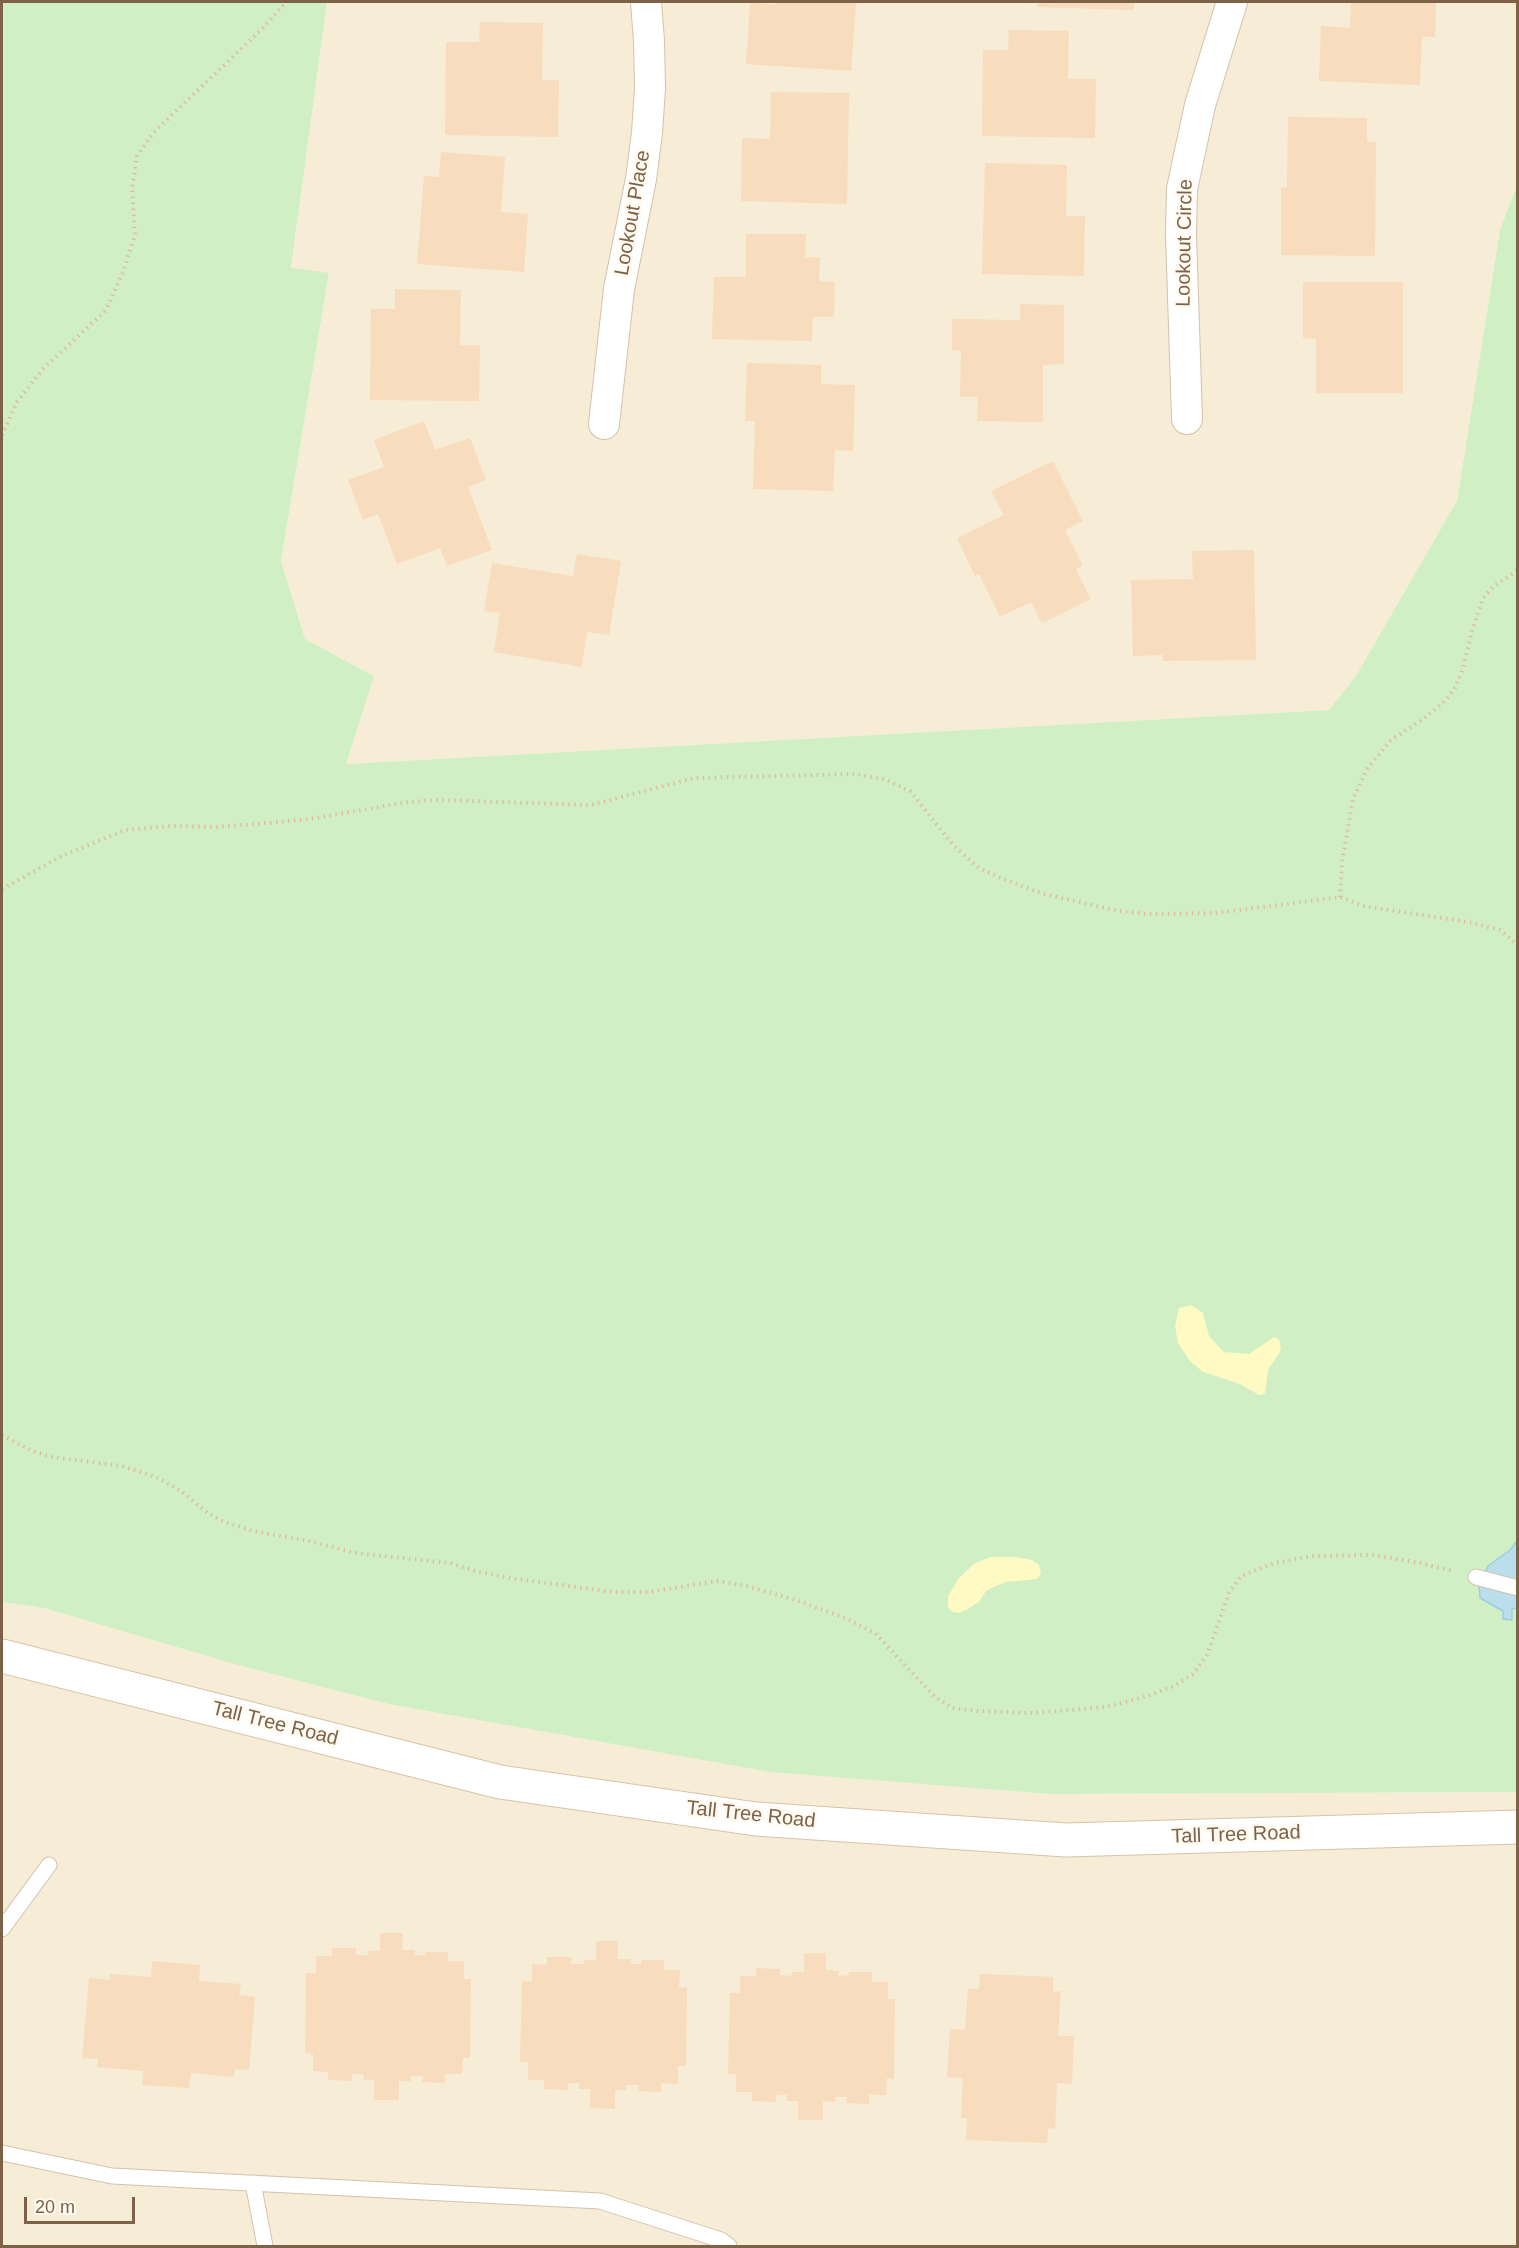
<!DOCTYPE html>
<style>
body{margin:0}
#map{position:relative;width:1519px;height:2248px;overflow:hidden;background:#fef9e9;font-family:Arial,sans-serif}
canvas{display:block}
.frame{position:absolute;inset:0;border:3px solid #7d6248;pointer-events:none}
.scale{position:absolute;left:24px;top:2197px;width:111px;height:27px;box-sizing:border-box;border:3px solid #7d6248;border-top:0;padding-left:8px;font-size:18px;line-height:21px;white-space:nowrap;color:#7d6248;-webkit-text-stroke:4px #fffbf2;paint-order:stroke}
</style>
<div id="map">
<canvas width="1519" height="2248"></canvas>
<div class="frame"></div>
<div class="scale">20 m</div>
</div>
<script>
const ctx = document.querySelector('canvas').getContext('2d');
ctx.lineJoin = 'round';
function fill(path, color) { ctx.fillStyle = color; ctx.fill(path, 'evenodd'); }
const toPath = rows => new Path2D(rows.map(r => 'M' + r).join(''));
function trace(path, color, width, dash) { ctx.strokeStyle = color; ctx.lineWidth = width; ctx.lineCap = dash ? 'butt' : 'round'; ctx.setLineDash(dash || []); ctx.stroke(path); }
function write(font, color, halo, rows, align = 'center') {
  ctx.font = font + ' Arial,sans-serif'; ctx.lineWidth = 6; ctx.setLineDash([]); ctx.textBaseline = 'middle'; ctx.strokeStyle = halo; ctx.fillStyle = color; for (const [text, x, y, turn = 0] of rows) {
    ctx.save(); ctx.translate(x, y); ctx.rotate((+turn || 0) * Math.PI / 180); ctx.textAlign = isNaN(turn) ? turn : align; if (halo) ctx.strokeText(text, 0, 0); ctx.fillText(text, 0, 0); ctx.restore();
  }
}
fill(toPath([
 [327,2,1517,2,1517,185,1500,230,1457,501,1356,677,1329,710,345,764,374,676,305,639,281,561,329,274,291,269],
 [2,1602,44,1608,234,1664,388,1704,591,1740,1051,1794,1517,1792,1517,2246,2,2246]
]), '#f7ecd6');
fill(toPath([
 [2,2,327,2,291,268,329,273,281,561,305,639,374,676,346,764,1329,710,1356,676,1457,501,1500,230,1517,185,1517,1792,1051,1794,771,1772,388,1704,234,1664,44,1608,2,1602]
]), '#d1efc5');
fill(toPath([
 [1191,1305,1203,1313,1209,1336,1224,1352,1249,1354,1274,1337,1279,1339,1281,1350,1268,1370,1265,1394,1259,1395,1240,1384,1203,1372,1190,1361,1178,1343,1175,1326,1179,1308],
 [991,1557,1016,1557,1032,1560,1039,1565,1041,1574,1037,1579,1006,1582,996,1586,986,1591,979,1602,966,1610,959,1613,953,1612,948,1607,948,1596,959,1578,975,1563]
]), '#fff9c3');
const water = toPath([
 [1517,1541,1517,1608,1512,1609,1512,1620,1503,1619,1503,1611,1480,1598,1479,1586,1488,1566,1510,1550,1517,1541]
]);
fill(water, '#badeeb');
trace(water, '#9fcdde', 1.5);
fill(toPath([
 [776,2,856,2,851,71,746,64,750,3,776,5],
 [1037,2,1134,2,1134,10,1037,7],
 [1351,2,1436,2,1435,37,1422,37,1420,85,1319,81,1321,26,1350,28],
 [480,22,543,23,542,80,559,80,558,137,445,135,446,42,479,42],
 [1009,30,1069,31,1068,79,1096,79,1095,138,982,136,983,50,1008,50],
 [771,92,849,93,847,204,741,201,742,138,770,139],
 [1288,117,1367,118,1367,142,1376,142,1375,256,1281,255,1281,187,1287,188],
 [441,152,505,157,501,212,528,214,524,272,417,264,424,176,439,177],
 [985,163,1067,165,1066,216,1085,216,1084,276,982,274],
 [746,234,806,234,805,257,820,257,819,281,835,282,834,317,813,317,812,341,712,339,714,277,746,277],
 [1303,282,1403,282,1403,393,1316,393,1316,339,1303,338],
 [395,289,461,290,460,345,480,345,479,401,370,400,371,309,395,309],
 [1020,304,1064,305,1064,364,1043,365,1043,422,977,421,978,397,960,397,961,351,952,350,952,319,1020,320],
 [747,363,821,365,821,384,855,385,853,451,835,450,833,491,753,489,755,421,745,421],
 [424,421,435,450,470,438,486,480,468,487,492,550,447,566,440,548,397,564,378,514,363,520,348,480,384,467,374,440],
 [1053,461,1083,521,1065,530,1083,566,1076,569,1091,599,1042,623,1031,602,1000,617,979,574,975,576,957,538,1004,515,991,491],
 [1254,550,1256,660,1163,661,1163,655,1133,656,1131,580,1193,579,1192,551],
 [577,554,621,561,609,635,587,632,582,667,494,652,500,613,484,611,492,563,573,576],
 [380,1933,403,1933,402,1950,415,1950,415,1955,425,1955,425,1952,448,1952,448,1961,464,1961,464,1979,471,1979,470,2058,463,2058,462,2074,445,2074,445,2083,422,2082,423,2076,411,2076,411,2081,399,2081,399,2100,374,2100,374,2080,364,2080,363,2074,352,2074,352,2081,328,2080,328,2072,313,2071,313,2054,305,2053,306,1973,316,1973,316,1956,332,1956,332,1948,356,1948,356,1955,368,1955,368,1951,380,1951],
 [596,1941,618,1941,618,1959,631,1959,630,1964,641,1964,641,1960,664,1960,664,1970,680,1970,679,1987,687,1988,686,2066,678,2066,678,2084,661,2083,661,2092,638,2091,639,2085,626,2085,626,2090,615,2090,615,2109,590,2108,590,2089,579,2089,579,2083,568,2083,568,2090,544,2089,544,2080,528,2080,528,2062,520,2062,522,1981,532,1982,532,1964,547,1965,547,1957,572,1957,571,1964,584,1964,584,1960,596,1960],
 [804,1953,826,1953,826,1970,839,1971,838,1976,849,1975,849,1972,872,1972,872,1982,888,1982,888,1999,895,1999,894,2079,887,2078,886,2095,869,2095,869,2104,846,2103,847,2097,835,2097,835,2102,823,2101,823,2120,798,2120,798,2101,787,2101,787,2095,776,2095,776,2102,752,2101,752,2092,736,2092,736,2074,728,2074,730,1993,740,1993,740,1976,756,1976,756,1968,780,1969,780,1975,792,1976,792,1972,804,1972],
 [152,1961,200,1965,199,1981,241,1984,239,1995,255,1997,249,2070,235,2069,234,2077,191,2073,189,2088,142,2085,143,2071,97,2067,98,2059,82,2058,89,1978,110,1980,110,1974,151,1977],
 [980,1974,1053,1977,1053,1992,1061,1991,1058,2036,1074,2036,1072,2084,1057,2083,1055,2129,1048,2128,1047,2143,966,2140,967,2118,961,2118,963,2078,947,2077,950,2029,965,2030,968,1989,979,1989]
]), '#f7dcbd');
const lane = toPath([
 [1476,1577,1518,1588],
 [2,1929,49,1865],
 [2,2153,112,2176,600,2201,721,2240,729,2246],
 [253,2183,265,2246]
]);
const street = toPath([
 [1187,419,1181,235,1182,189,1200,105,1232,2],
 [604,424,619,289,641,179,647,133,650,88,649,41,646,2]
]);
const secondary = toPath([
 [2,1656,500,1782,756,1819,1066,1840,1518,1827]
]);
trace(lane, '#d3c2ac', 17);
trace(street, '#d3c2ac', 32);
trace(secondary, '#d7c3aa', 35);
trace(toPath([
 [2,435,17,402,43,369,106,310,123,272,135,235,132,188,137,156,153,133,263,28,286,2],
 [2,889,62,856,125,830,171,826,215,827,268,823,309,819,408,802,436,800,591,805,694,778,855,774,884,779,910,791,953,845,979,868,1003,879,1044,894,1119,911,1148,914,1217,913,1340,897,1363,906,1468,922,1500,930,1518,945],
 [1340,897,1342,863,1353,799,1367,769,1390,741,1423,719,1443,703,1454,690,1463,669,1472,631,1483,598,1493,587,1518,570],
 [2,1435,32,1451,52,1457,122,1466,156,1477,181,1491,209,1514,225,1522,253,1531,309,1541,355,1553,450,1563,479,1572,510,1578,613,1592,649,1592,717,1581,746,1586,796,1600,845,1618,875,1633,934,1696,952,1708,978,1711,1035,1713,1106,1707,1148,1696,1174,1686,1193,1674,1207,1655,1229,1593,1241,1576,1274,1563,1313,1556,1372,1555,1420,1563,1453,1571]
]), '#ddbf9f', 4, [1.5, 4.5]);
trace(lane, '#fff', 15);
trace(street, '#fff', 30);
trace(secondary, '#fff', 33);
write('20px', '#7d6248', '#fffbf2', [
 ["Lookout Place",633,213,-80],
 ["Lookout Circle",1185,243,-89],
 ["Tall Tree Road",275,1724,14],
 ["Tall Tree Road",751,1815,6],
 ["Tall Tree Road",1236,1835,-2]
]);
</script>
